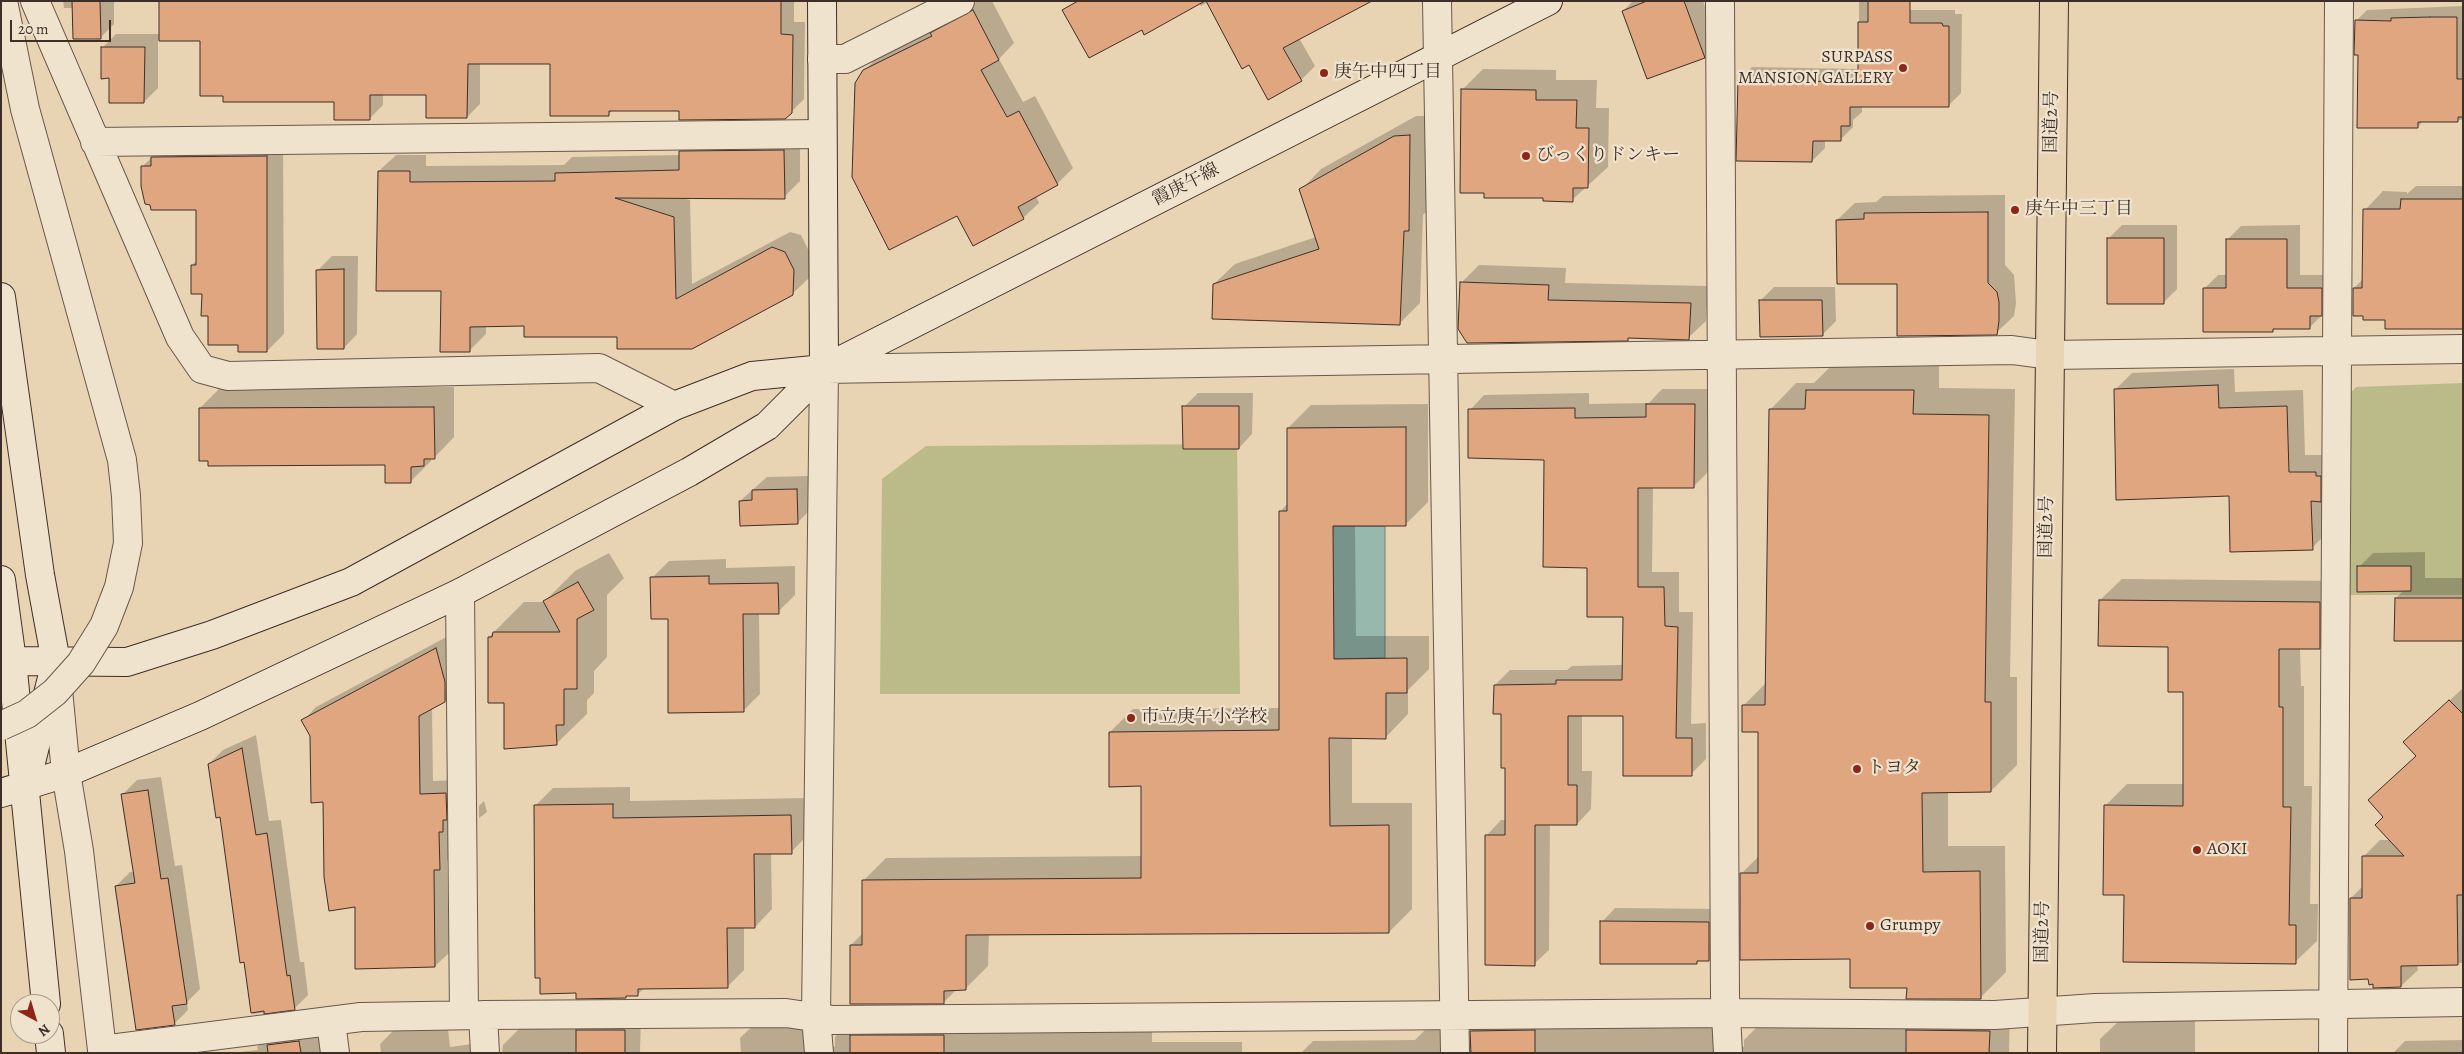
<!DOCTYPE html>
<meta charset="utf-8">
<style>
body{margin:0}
#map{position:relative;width:2464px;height:1054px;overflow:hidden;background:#e8d4b3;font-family:Alegreya,serif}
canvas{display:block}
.frame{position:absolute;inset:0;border:2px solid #3e2e28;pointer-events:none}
.north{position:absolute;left:10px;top:994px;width:50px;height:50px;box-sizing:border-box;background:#f0e3ce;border:1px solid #a99b8c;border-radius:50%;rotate:141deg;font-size:14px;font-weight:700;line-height:20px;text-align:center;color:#3e2e28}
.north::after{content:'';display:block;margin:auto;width:18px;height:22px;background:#8f2418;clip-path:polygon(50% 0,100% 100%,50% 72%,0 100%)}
.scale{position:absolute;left:10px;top:20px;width:101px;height:22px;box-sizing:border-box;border:2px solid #3e2e28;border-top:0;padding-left:6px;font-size:15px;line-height:18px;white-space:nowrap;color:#3e2e28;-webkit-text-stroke:4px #f0e3ce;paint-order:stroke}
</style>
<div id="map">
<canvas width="2464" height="1054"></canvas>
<div class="frame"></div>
<div class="north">N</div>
<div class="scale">20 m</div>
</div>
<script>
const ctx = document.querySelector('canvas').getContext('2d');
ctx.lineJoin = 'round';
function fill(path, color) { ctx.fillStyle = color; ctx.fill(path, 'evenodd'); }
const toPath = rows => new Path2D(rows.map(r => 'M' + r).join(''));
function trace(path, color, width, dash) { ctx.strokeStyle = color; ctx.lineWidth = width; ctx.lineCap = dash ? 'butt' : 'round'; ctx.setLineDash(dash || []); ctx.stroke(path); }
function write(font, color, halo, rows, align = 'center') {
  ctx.font = font + ' Alegreya,"Noto Serif JP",serif'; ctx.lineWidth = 4.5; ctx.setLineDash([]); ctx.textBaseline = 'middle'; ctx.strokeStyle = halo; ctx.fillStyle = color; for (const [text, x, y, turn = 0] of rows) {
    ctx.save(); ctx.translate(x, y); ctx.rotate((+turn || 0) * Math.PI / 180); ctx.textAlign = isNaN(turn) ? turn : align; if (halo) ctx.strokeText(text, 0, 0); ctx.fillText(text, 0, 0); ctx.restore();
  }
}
fill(toPath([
 [2463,383,2463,595,2345,595,2347,397,2356,387],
 [1237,444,1240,694,880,694,882,479,926,446]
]), '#bbbb89');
const water = toPath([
 [1333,526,1385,526,1385,658,1311,659,1333,526]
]);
fill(water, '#97b8ac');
trace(water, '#738177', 1);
fill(toPath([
 [63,1,114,1,114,24,100,38,73,8,64,8],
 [161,1,794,1,794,22,805,22,804,99,791,112,614,109,608,115,551,63,480,63,480,104,467,117,427,94,383,94,383,105,370,118,336,101,224,94,201,40,158,40,158,88,144,102,110,77,102,48,116,34,160,34],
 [978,1,992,1,1014,43,999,59,1023,102,1035,96,1073,168,1057,184,1036,196,1039,203,1023,218,957,214,864,71,880,55],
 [1088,1,1361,1,1299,38,1315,66,1301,80,1269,98,1249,64,1208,2,1201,6,1199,3,1142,28],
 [1633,1,1703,1,1718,43,1704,57,1623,11],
 [1859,1,1905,1,1909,10,1955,10,1955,14,1962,14,1961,93,1948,106,1862,106,1862,112,1853,120,1853,127,1840,140,1825,140,1825,148,1812,161,1739,80,1752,67,1859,69],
 [2463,6,2463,120,2424,120,2418,127,2356,21,2367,10],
 [1483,69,1556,70,1556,80,1597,80,1596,108,1609,108,1608,167,1572,200,1485,192,1463,89],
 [1416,116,1430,116,1429,209,1423,215,1420,303,1400,323,1214,284,1235,264,1316,237,1301,190,1321,169],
 [800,134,800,181,784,197,681,198,690,200,692,284,790,232,801,235,810,253,809,278,792,294,618,336,525,325,486,325,486,334,469,351,442,290,379,171,396,155,426,155,426,166,564,165,572,157,680,155,680,152,696,135],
 [283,139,284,334,267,351,209,315,192,265,197,260,198,209,142,167,159,150],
 [2416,186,2463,186,2463,227,2386,319,2354,288,2363,279,2365,210,2383,191,2407,192,2407,194],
 [2005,195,2005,265,2014,275,2016,303,2014,316,1996,333,1898,282,1837,220,1855,203,1876,202,1883,196],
 [2122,225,2177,225,2177,289,2163,303,2108,239],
 [2300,225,2300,275,2335,275,2324,313,2310,327,2276,328,2272,331,2204,289,2218,275,2227,275,2227,240,2241,226],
 [332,256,358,256,357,334,344,348,318,270],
 [1479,265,1566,268,1565,283,1708,286,1706,321,1688,338,1629,337,1627,339,1461,283],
 [1774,287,1835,287,1836,321,1822,335,1760,301],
 [1833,364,1939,365,1939,388,2015,389,2010,677,2017,677,2017,765,1991,791,1948,791,1948,846,2005,846,2006,972,1980,998,1908,987,1851,958,1741,874,1760,855,1759,731,1743,706,1766,683,1770,410,1796,383,1814,383],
 [2234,369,2235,392,2303,390,2305,455,2332,455,2329,531,2312,548,2230,495,2115,390,2132,373],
 [454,387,454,437,434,458,431,458,431,461,410,482,386,464,209,459,200,408,220,388],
 [1662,389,1709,389,1708,472,1693,487,1653,487,1652,572,1679,572,1679,612,1693,612,1691,724,1706,723,1706,759,1691,774,1624,715,1582,714,1582,771,1592,771,1591,809,1577,824,1550,824,1549,950,1534,964,1487,835,1501,820,1506,820,1507,766,1503,712,1495,685,1510,670,1567,670,1572,666,1623,665,1624,616,1589,566,1545,459,1470,410,1484,395,1589,393,1589,404,1649,403],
 [1198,393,1253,393,1252,434,1239,448,1184,407],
 [1428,404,1428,502,1405,525,1355,525,1356,636,1429,636,1429,669,1408,690,1408,714,1386,737,1352,737,1352,803,1412,803,1412,909,1389,932,989,934,988,966,965,989,957,989,944,1002,851,945,863,933,863,881,886,858,1142,856,1142,785,1110,732,1133,709,1281,708,1280,512,1288,503,1288,428,1311,405],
 [810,476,811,509,797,523,740,501,767,477],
 [2425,552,2425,578,2463,578,2463,640,2396,598,2404,590,2359,567,2373,553],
 [609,553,624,578,607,595,607,657,594,671,594,693,587,700,587,714,556,744,505,748,505,701,489,637,524,602,544,602,575,571],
 [726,559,726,568,795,566,795,595,778,612,759,613,760,694,743,711,669,617,652,578,669,561],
 [2122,579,2341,581,2341,626,2319,648,2300,648,2301,686,2304,686,2304,786,2312,786,2310,904,2318,904,2317,941,2295,962,2126,894,2106,805,2127,784,2184,784,2184,691,2170,646,2100,600],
 [450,635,459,687,445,701,432,708,433,781,459,780,453,855,447,861,449,953,435,966,356,905,324,801,311,736,303,721,316,707],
 [2463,688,2463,963,2417,964,2418,970,2401,986,2375,983,2351,898,2363,886,2363,857,2380,840,2391,840,2384,817,2369,800,2417,755,2405,742],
 [256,735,269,821,281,820,300,962,304,962,308,995,295,1008,253,1014,221,816,209,764,223,750],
 [161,777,175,866,182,865,200,989,187,1002,188,1010,174,1024,116,886,130,872,135,872,123,794,137,780],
 [630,787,630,801,808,798,808,835,791,852,771,853,772,909,755,927,744,927,744,970,727,987,644,988,637,995,627,995,625,997,535,806,553,788],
 [484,801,487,812,479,818,479,806],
 [1615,908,1722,909,1723,946,1709,960,1700,960,1696,963,1602,922],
 [1492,1011,1732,1019,1741,1046,1744,1047,1744,1040,1765,1019,2010,1011,2009,1053,1301,1053,1313,1041,1415,1040,1425,1030,1460,1030,1471,1047,1471,1031],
 [593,1015,641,1015,640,1053,502,1053,503,1045,519,1029,579,1029],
 [855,1016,1152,1027,1152,1042,1242,1042,1242,1053,741,1053,740,1038,761,1018,822,1017,826,1041,835,1047,835,1037],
 [2121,1019,2195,1020,2195,1053,2100,1053,2100,1039],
 [323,1025,326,1053,230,1053,258,1050,257,1047,273,1031],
 [395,1029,448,1029,450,1047,486,1042,493,1051,500,1053,381,1053,380,1044],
 [2463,1040,2463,1053,2393,1053,2405,1041]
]), '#0003');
const building = toPath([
 [72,1,100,1,101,39,73,39,72,1],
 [159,1,781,1,781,34,793,35,792,113,785,119,679,120,679,111,609,111,609,116,550,116,550,64,468,64,467,118,426,118,426,95,370,95,370,120,334,120,334,102,223,102,223,96,200,96,200,41,159,41,159,1],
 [1078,1,1205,1,1144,35,1142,30,1089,58,1062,10,1078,1],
 [1206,1,1372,1,1283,48,1302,81,1268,100,1249,65,1242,69,1206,1],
 [1647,1,1684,1,1705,58,1647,79,1622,11,1647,1],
 [1868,1,1910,1,1910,23,1942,23,1943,26,1949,26,1949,107,1850,107,1850,126,1841,126,1841,141,1813,141,1812,162,1736,161,1738,80,1858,82,1858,22,1868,22,1868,1],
 [973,10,999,60,981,70,1007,117,1019,111,1058,185,1018,207,1024,219,973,246,957,216,889,250,852,177,855,83,863,70,932,36,930,33,973,10],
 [2430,17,2457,17,2457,79,2463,79,2463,117,2458,117,2458,122,2418,122,2418,128,2357,128,2358,55,2354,55,2355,20,2391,21,2391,18,2430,17],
 [101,47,145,47,144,103,109,103,109,78,101,79,101,47],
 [1461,89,1536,90,1536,100,1577,100,1576,128,1589,128,1588,188,1573,188,1573,202,1543,201,1543,198,1484,198,1484,193,1460,193,1461,89],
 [1410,135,1409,231,1404,231,1400,325,1212,319,1213,284,1319,249,1299,189,1394,136,1410,135],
 [784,150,785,199,615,198,674,217,676,299,772,247,785,252,794,270,793,295,692,349,617,349,617,337,524,337,524,326,470,327,470,352,440,352,441,291,376,291,378,171,410,171,410,182,555,181,555,173,679,170,679,151,784,150],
 [267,156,267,352,238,352,238,345,208,345,208,316,201,316,202,294,191,294,191,265,196,265,196,210,151,210,150,205,145,204,141,186,141,166,151,166,151,157,267,156],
 [2401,199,2463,199,2463,329,2385,329,2385,320,2363,320,2363,316,2353,316,2353,288,2362,288,2363,209,2400,209,2401,199],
 [1988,212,1988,283,1997,292,1999,302,1999,321,1997,335,1897,336,1897,284,1837,284,1836,220,1864,219,1864,213,1988,212],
 [2107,238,2164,238,2164,304,2107,304,2107,238],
 [2226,239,2287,239,2287,288,2322,288,2322,316,2310,316,2310,329,2273,329,2273,332,2203,332,2203,288,2226,288,2226,239],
 [344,269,344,349,317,349,316,270,344,269],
 [1460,282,1549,285,1548,300,1691,303,1689,340,1628,338,1628,341,1467,343,1458,329,1460,282],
 [1759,300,1822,300,1823,336,1760,337,1759,300],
 [2218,385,2219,408,2287,406,2289,472,2316,472,2316,476,2321,476,2321,502,2311,501,2313,550,2230,552,2229,496,2116,500,2114,389,2218,385],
 [1806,390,1914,390,1913,414,1989,415,1985,702,1991,702,1991,792,1922,793,1923,872,1980,871,1981,999,1906,999,1907,988,1850,988,1850,959,1740,960,1740,873,1758,873,1758,732,1742,732,1742,705,1765,705,1769,409,1805,409,1806,390],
 [1646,404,1695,404,1694,488,1638,488,1638,587,1664,587,1665,626,1678,627,1676,738,1692,738,1692,776,1623,776,1623,716,1568,716,1568,785,1577,785,1577,825,1535,825,1535,966,1485,965,1485,835,1505,835,1505,768,1501,768,1501,714,1493,714,1494,685,1556,684,1556,680,1622,680,1623,617,1587,617,1587,568,1543,567,1544,460,1468,458,1468,409,1575,408,1575,418,1646,417,1646,404],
 [1182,406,1239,406,1239,449,1183,449,1182,406],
 [434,407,435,459,424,459,424,466,411,467,411,483,385,483,385,465,208,466,208,461,199,461,199,408,434,407],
 [1406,427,1406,526,1333,526,1334,659,1407,658,1407,693,1386,693,1386,739,1329,738,1330,826,1389,825,1389,933,966,935,966,990,944,991,944,1004,850,1004,850,945,862,945,862,880,1141,878,1141,786,1109,787,1109,732,1279,730,1279,511,1287,511,1287,428,1406,427],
 [797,489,798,524,740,526,739,501,752,500,752,490,797,489],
 [2357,566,2411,566,2411,591,2357,592,2357,566],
 [709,576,709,584,778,583,779,614,743,614,744,712,668,713,668,619,651,619,650,577,709,576],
 [578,582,594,610,577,619,577,689,564,689,564,725,556,725,557,745,504,749,504,703,488,703,488,637,492,637,493,632,560,632,543,601,578,582],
 [2395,598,2463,598,2463,641,2394,641,2395,598],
 [2099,600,2320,602,2320,649,2279,649,2279,707,2283,707,2283,807,2291,807,2289,925,2296,925,2296,964,2123,962,2124,895,2103,895,2104,805,2183,806,2183,692,2168,692,2168,647,2098,646,2099,600],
 [436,648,445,682,445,702,419,716,420,794,446,793,447,820,443,820,443,832,439,832,440,870,434,870,435,967,355,969,355,907,329,911,324,877,323,802,311,803,310,736,301,720,436,648],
 [2449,700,2463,714,2463,895,2457,895,2458,965,2401,966,2401,987,2373,988,2373,984,2369,985,2368,979,2350,980,2350,898,2362,898,2362,856,2404,856,2375,825,2383,817,2368,800,2416,756,2403,742,2449,700],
 [242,748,256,835,267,833,287,976,290,975,295,1010,264,1014,264,1011,251,1013,244,962,240,963,220,817,216,818,208,764,242,748],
 [148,790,161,879,168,878,187,1004,172,1006,175,1025,136,1030,115,886,135,883,121,794,148,790],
 [613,804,613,818,791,815,792,854,754,854,755,928,727,928,728,988,638,989,638,996,626,996,626,998,576,999,576,993,540,994,540,978,535,978,534,805,613,804],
 [1600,921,1709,922,1709,961,1697,961,1697,964,1600,964,1600,921],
 [576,1030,625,1030,625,1053,576,1053,576,1030],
 [1535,1030,1535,1053,1471,1053,1470,1031,1535,1030],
 [1906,1030,1990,1031,1989,1053,1906,1053,1906,1030],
 [850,1035,944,1035,944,1053,850,1053,850,1035],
 [299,1041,301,1053,268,1053,267,1045,299,1041]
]);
fill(building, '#e0a680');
trace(building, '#3e2e28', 1);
const street = toPath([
 [35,1,180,337,202,369,228,376,599,368,674,406],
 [1437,1,1455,1053],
 [1720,1,1725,996,1728,1053],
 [822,59,845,59,960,1],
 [95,142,822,134],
 [460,593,464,1015],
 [56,669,66,773,79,851,102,1050],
 [483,1015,485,1053],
 [331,1022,335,1053],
 [103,1053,102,1050,361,1017,483,1015,786,1013,833,1020,1726,1013,1995,1015,2095,1008,2463,1002],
 [819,1053,816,1017,824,369,2012,350,2049,355,2463,349],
 [2333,1053,2339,1]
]);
const secondary = toPath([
 [822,1,824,369],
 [1,297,40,575,56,662,25,786],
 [1,580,12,661,46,1004],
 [1,664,12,661,127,662,212,635,351,582,674,406,752,376,824,369],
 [1,793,66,773,200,716,460,593,689,472,767,426,824,369,1548,1],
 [49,1034,51,1053]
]);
const highway = toPath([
 [2042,1053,2054,1]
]);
trace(street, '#68584b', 30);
trace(secondary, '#3e2e28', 30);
trace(highway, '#3e2e28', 30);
trace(street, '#f0e3ce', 28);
trace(secondary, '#f0e3ce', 28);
trace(highway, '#e8d4b3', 28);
const streetBridge = toPath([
 [1,726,27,714,55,692,81,663,104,626,119,587,128,543,126,496,122,460,25,109,3,1]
]);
trace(streetBridge, '#68584b', 30, []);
trace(streetBridge, '#f0e3ce', 28);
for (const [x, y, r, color] of [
 [1903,68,5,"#8f2418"],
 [1324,73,5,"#8f2418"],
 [1526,156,5,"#8f2418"],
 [2015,210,5,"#8f2418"],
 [1131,718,5,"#8f2418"],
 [1857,769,5,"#8f2418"],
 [2197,850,5,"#8f2418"],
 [1870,926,5,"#8f2418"]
]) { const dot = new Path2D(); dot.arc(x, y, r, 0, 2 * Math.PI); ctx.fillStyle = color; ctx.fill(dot); trace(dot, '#f0e3ce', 2); }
write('18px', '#3e2e28', '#f0e3ce', [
 ["SURPASS",1893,58,"right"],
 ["MANSION GALLERY",1893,79,"right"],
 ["庚午中四丁目",1334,73],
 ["びっくりドンキー",1536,156],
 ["庚午中三丁目",2025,210],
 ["市立庚午小学校",1141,718],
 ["トヨタ",1867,769],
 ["AOKI",2207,850],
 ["Grumpy",1880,926]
], 'left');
write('18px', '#3e2e28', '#f0e3ce', [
 ["国道2号",2052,122,-89],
 ["霞庚午線",1186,185,-27],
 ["国道2号",2047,527,-89],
 ["国道2号",2043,932,-89]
]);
</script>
